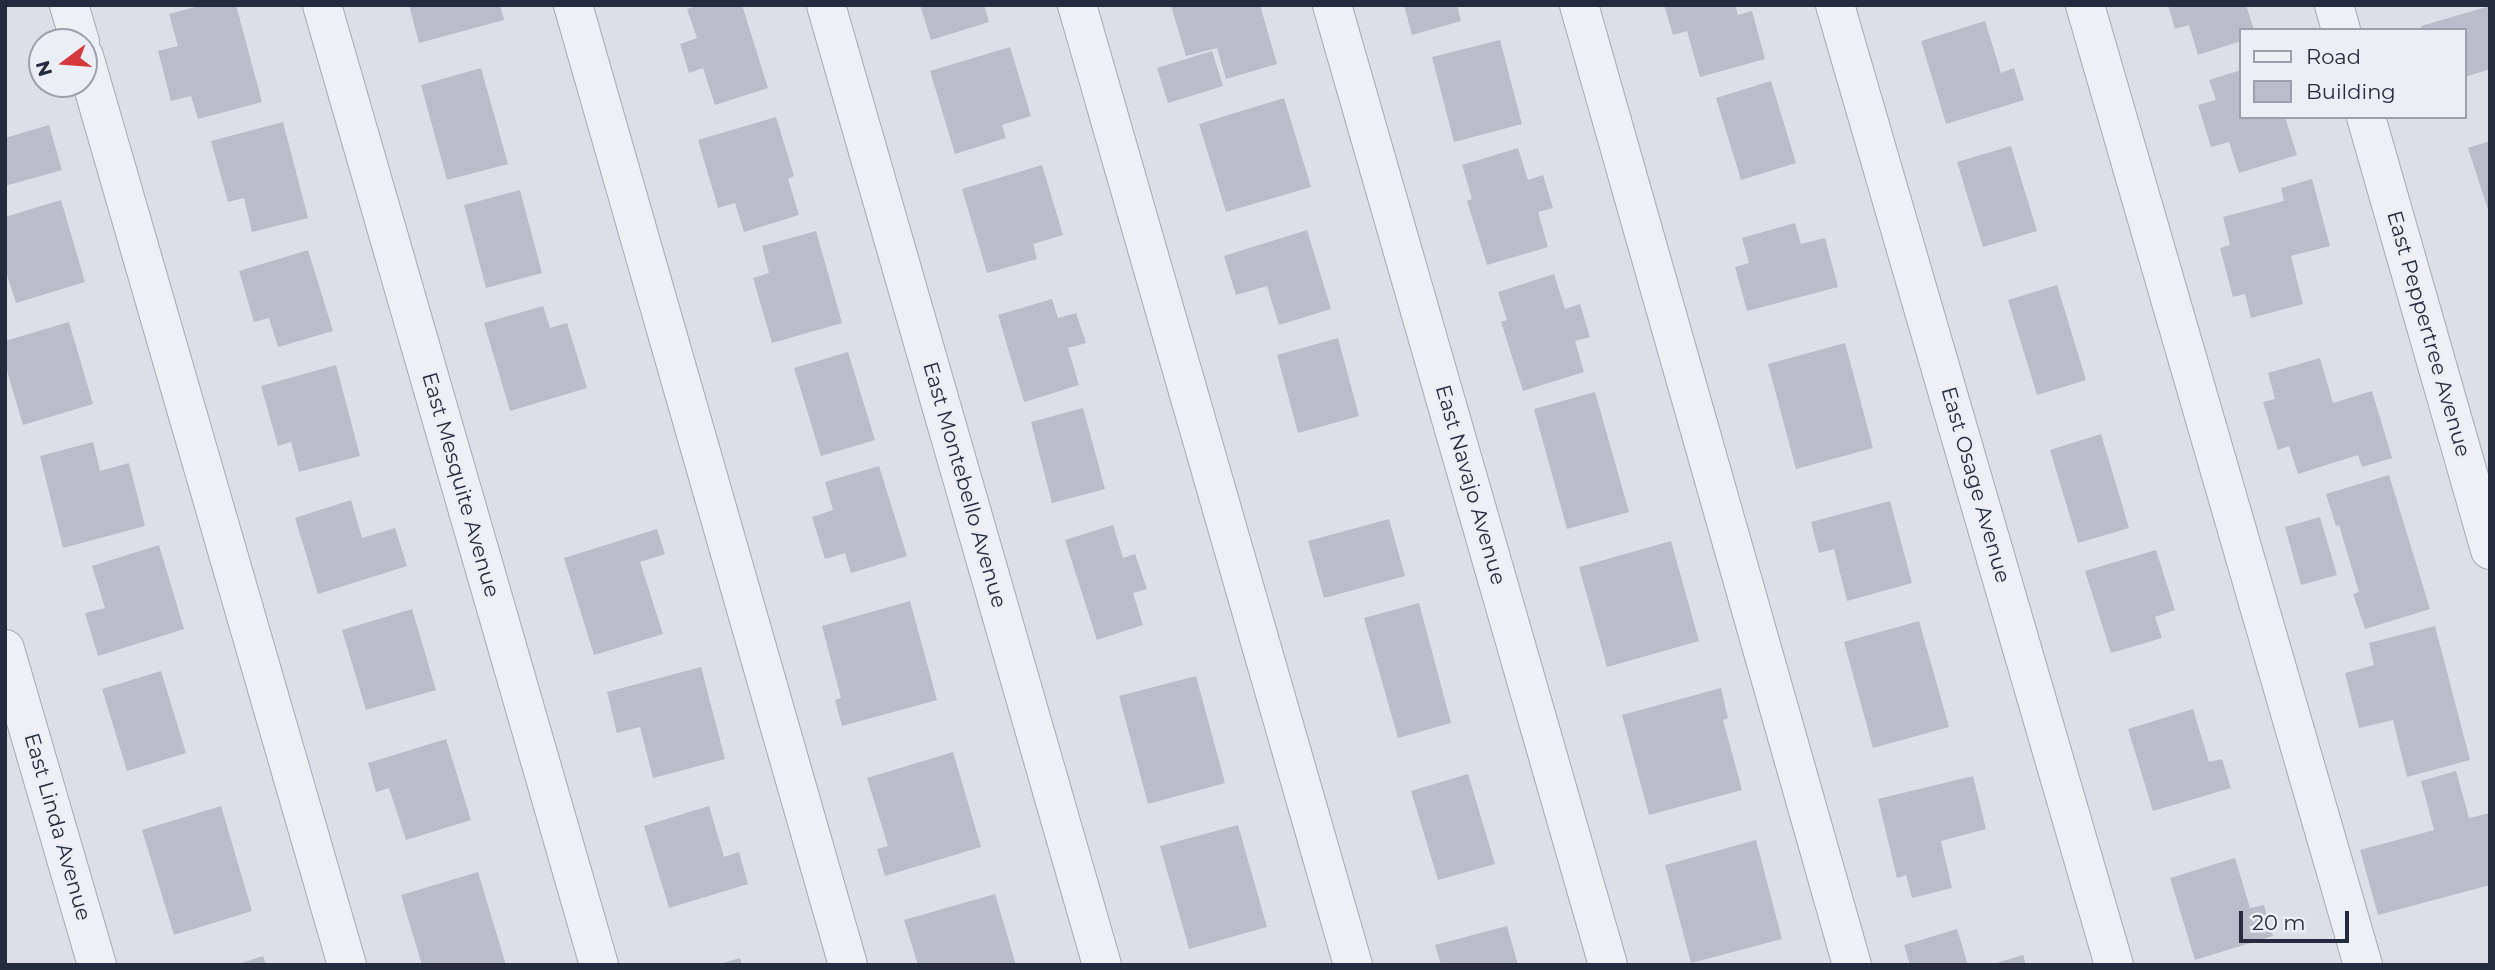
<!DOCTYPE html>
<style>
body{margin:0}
#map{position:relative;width:2495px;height:970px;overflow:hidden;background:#dcdfe7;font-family:Montserrat,sans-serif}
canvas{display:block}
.frame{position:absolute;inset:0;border:7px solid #252b3e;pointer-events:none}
.legend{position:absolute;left:2239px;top:28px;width:228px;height:91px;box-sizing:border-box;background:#ebeef5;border:2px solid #9ca0ac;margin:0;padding:9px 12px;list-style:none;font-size:21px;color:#252b3e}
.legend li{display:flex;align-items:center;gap:14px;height:35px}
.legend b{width:35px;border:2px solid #9ca0ac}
.north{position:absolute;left:28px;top:28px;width:70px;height:70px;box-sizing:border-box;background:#ebeef5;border:2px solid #9ca0ac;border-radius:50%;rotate:254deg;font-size:19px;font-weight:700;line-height:28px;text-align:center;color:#252b3e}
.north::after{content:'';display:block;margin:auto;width:24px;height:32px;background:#d5383a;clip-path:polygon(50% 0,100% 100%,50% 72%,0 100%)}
.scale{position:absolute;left:2239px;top:911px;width:110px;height:32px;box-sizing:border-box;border:4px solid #252b3e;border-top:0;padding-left:9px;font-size:21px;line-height:24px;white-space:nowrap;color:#252b3e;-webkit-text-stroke:5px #ebeef5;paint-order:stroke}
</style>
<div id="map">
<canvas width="2495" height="970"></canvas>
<div class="frame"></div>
<ul class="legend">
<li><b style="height:9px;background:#eff0f5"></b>Road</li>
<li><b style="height:19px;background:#b9bdca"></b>Building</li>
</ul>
<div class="north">N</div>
<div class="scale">20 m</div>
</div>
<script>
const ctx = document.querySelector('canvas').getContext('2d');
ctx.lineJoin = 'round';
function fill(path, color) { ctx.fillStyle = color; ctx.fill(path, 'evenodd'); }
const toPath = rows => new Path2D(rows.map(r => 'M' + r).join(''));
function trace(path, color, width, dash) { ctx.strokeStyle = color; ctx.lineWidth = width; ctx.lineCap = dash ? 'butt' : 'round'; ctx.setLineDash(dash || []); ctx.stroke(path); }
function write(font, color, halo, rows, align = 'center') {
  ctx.font = font + ' Montserrat,sans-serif'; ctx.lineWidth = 5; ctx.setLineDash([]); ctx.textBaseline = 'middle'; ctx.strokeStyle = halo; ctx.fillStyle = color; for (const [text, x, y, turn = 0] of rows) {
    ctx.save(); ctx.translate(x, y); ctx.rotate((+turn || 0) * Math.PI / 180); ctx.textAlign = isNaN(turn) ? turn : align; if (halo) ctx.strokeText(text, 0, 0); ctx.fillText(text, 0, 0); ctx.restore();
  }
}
fill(toPath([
 [203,5,236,5,262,102,198,119,191,96,171,101,158,51,178,46,169,14],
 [409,5,500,5,504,20,419,43],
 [701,5,742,5,768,88,715,105,703,68,689,73,680,44,697,38,687,9],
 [920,5,984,5,989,22,931,40],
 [1175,5,1260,5,1277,64,1226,79,1217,48,1186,56,1171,6],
 [1404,5,1457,5,1461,21,1412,35],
 [1664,5,1735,5,1738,15,1752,11,1765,59,1700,77,1687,31,1673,35],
 [2168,5,2246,5,2254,30,2241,30,2241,41,2198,55,2189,25,2175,29],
 [2490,6,2490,69,2465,77,2465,30,2422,30,2421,26],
 [1985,21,2001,73,2014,68,2024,100,1946,124,1921,41],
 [1500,40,1522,124,1454,142,1432,57],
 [1010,47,1031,116,1002,125,1006,138,955,154,930,71],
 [1212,51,1223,86,1168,103,1157,68],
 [481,68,508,164,447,180,421,85],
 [2241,70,2241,117,2285,117,2297,155,2239,173,2229,142,2211,147,2198,105,2216,100,2209,80],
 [1771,81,1796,163,1741,180,1716,98],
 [1284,98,1311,187,1226,212,1199,124],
 [776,117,794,176,788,179,799,215,744,232,735,203,718,208,698,140],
 [283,122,308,218,252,232,244,198,228,202,211,141],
 [49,125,62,170,5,186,5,138],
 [2490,141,2490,213,2489,213,2468,148],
 [2011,146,2037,231,1983,247,1957,162],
 [1518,148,1528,180,1543,175,1553,208,1538,212,1548,247,1487,265,1467,201,1472,199,1462,165],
 [1042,165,1063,235,1033,244,1037,259,987,273,962,189],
 [2312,179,2330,246,2291,256,2303,304,2251,318,2245,294,2233,297,2220,248,2230,245,2223,217,2284,201,2281,188],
 [520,190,542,273,486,288,464,205],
 [61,200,85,282,16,303,5,269,5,217],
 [1795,223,1801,244,1825,238,1838,287,1747,311,1735,267,1749,263,1742,238],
 [1307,230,1331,309,1279,325,1267,286,1236,295,1224,256],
 [816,231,842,323,772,343,753,278,769,273,762,246],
 [308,250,333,331,278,347,269,318,254,322,239,271],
 [1554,274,1565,309,1580,304,1590,337,1575,341,1584,372,1523,391,1501,322,1507,320,1498,292],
 [2057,285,2086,380,2037,395,2008,300],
 [1052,299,1058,318,1076,313,1086,343,1068,348,1079,385,1024,402,998,315],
 [543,306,550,328,567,323,587,388,510,411,484,323],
 [69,322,93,404,23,425,5,364,5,341],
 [1338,338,1359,416,1298,433,1277,355],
 [1845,343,1873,448,1796,469,1768,364],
 [848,352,875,440,821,456,794,368],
 [2320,358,2333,403,2372,391,2392,458,2362,467,2358,455,2298,474,2289,446,2278,450,2263,402,2275,399,2268,373],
 [336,365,360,456,299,472,291,442,278,446,261,386],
 [1595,392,1629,512,1567,529,1534,409],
 [1083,408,1105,489,1052,503,1031,422],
 [2101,434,2129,528,2078,543,2050,450],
 [93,442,100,471,129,463,145,526,63,548,40,456],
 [879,466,907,556,851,573,845,553,825,559,812,517,833,510,825,482],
 [2389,475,2430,609,2365,629,2353,594,2359,592,2339,525,2336,526,2326,494],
 [351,500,362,538,395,528,407,566,318,594,295,518],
 [1890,501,1912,583,1847,601,1834,549,1819,553,1811,522],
 [2320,517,2337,575,2301,585,2285,527],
 [1389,519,1405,576,1324,598,1308,541],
 [1113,525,1123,558,1135,554,1147,589,1133,593,1143,625,1097,640,1065,540],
 [657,529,665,554,640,562,663,634,594,655,564,558],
 [1671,541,1699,641,1607,667,1579,567],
 [159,545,184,629,98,656,85,613,105,608,92,566],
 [2156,550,2175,610,2155,617,2162,638,2111,653,2085,571],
 [910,601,937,700,842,726,835,700,841,698,822,626],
 [1419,603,1451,723,1398,738,1364,618],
 [412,609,436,690,366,710,342,630],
 [1919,621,1949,727,1873,748,1844,642],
 [2435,626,2470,760,2407,777,2393,720,2359,728,2345,673,2374,665,2369,643],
 [701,667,725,759,653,778,640,727,617,733,607,692],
 [161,671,186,753,127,771,102,689],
 [1196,676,1225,783,1148,804,1119,696],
 [1721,688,1728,718,1723,720,1742,790,1649,815,1622,715],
 [2193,709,2209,762,2222,759,2231,788,2153,811,2128,729],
 [446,739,471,820,406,840,389,788,376,792,368,763],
 [953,752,981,847,885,876,877,849,888,846,867,778],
 [2456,771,2469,818,2490,813,2490,885,2378,915,2360,850,2434,830,2421,781],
 [1468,774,1495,864,1438,880,1411,791],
 [1973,776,1986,829,1941,841,1952,888,1912,898,1906,875,1897,878,1878,799],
 [221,806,252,911,174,935,142,830],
 [709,806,724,857,739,852,748,884,669,908,644,826],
 [1238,825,1267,927,1189,949,1160,846],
 [1756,840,1782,939,1691,963,1665,865],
 [2235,858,2250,908,2264,905,2273,936,2195,960,2170,878],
 [478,872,506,965,422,965,401,895],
 [995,894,1016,965,918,965,904,920],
 [1507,926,1518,965,1441,965,1435,945],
 [1957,929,1968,965,1910,965,1904,945],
 [2023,955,2026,965,1993,965,1993,964],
 [263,956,266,965,238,965,238,964],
 [740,958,742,965,720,965,720,964]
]), '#b9bdca');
const minor = toPath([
 [69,5,80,42],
 [322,5,599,965],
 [573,5,848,965],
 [826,5,1102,965],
 [1077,5,1353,965],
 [1332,5,1608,965],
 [1579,5,1852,965],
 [1835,5,2114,965],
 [2085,5,2363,965],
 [2334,5,2341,30],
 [84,56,347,965],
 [2366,117,2490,550],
 [5,649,97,965]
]);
trace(minor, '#a5a9b4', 40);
trace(minor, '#eff0f5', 38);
write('21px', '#252b3e', '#ebeef5', [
 ["East Peppertree Avenue",2428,334,74],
 ["East Mesquite Avenue",460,485,74],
 ["East Montebello Avenue",964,485,74],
 ["East Navajo Avenue",1470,485,74],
 ["East Osage Avenue",1975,485,74],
 ["East Linda Avenue",57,827,74]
]);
</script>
